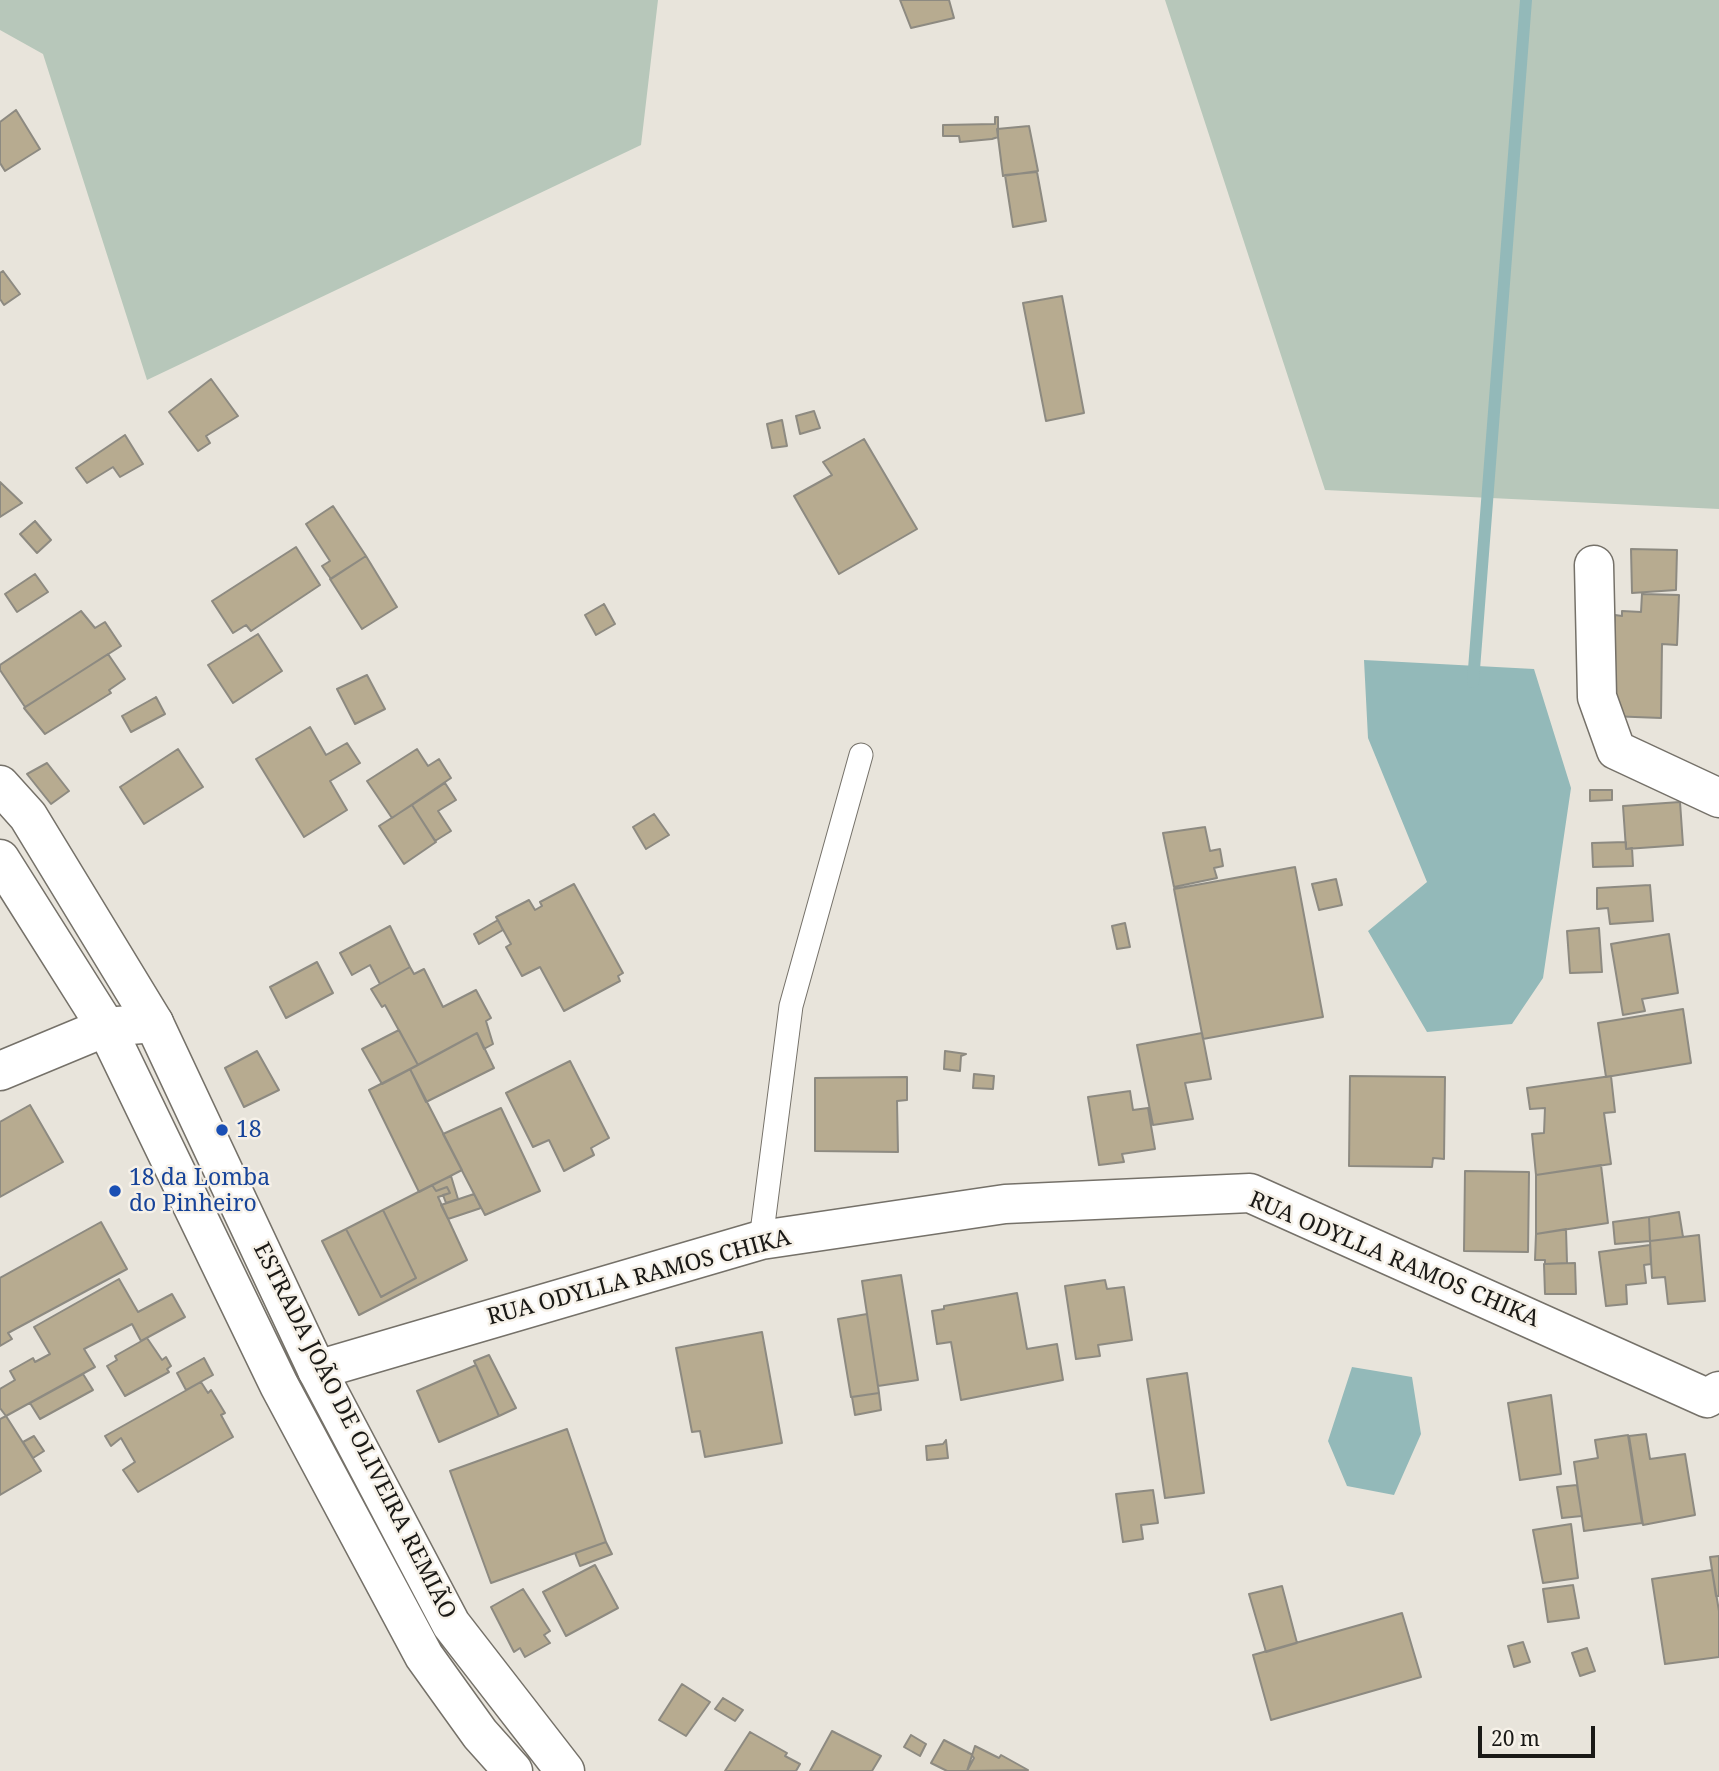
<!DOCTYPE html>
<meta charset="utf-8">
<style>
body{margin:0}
#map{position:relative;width:1719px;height:1771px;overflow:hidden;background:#e8e4db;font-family:"Noto Serif",serif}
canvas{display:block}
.scale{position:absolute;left:1478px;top:1726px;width:117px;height:32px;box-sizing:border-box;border:4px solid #1a1916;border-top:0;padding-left:9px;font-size:21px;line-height:24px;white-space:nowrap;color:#1a1916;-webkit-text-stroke:5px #f6f1e8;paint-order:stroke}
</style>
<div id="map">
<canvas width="1719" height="1771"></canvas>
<div class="scale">20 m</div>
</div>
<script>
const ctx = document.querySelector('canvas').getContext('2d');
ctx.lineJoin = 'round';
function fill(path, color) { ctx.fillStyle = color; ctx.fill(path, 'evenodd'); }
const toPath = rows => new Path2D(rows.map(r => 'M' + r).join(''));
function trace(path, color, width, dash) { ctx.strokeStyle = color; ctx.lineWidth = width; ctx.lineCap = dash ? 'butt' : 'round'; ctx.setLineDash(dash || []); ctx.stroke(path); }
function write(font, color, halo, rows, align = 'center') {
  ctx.font = font + ' "Noto Serif",serif'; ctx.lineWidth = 5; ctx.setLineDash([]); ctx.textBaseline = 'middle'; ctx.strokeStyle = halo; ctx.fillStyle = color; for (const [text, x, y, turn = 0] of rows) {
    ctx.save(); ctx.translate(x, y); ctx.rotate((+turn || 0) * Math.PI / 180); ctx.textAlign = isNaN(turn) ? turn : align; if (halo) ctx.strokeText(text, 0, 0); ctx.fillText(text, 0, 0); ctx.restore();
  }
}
fill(toPath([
 [0,0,658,0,641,145,147,380,43,54,0,30],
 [1165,0,1719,0,1719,509,1325,490]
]), '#b7c7ba');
fill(toPath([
 [1364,660,1534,669,1571,788,1543,978,1512,1024,1427,1032,1368,931,1427,882,1368,738],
 [1352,1367,1412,1377,1421,1434,1394,1495,1347,1486,1328,1441]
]), '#93b9b9');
trace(toPath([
 [1473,682,1526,0]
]), '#93b9b9', 12);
const building = toPath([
 [900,0,949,0,954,18,911,28,900,0],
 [16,110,40,149,5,171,0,163,0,122,16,110],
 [995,117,998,117,998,137,992,139,960,142,959,136,943,136,943,125,995,124,995,117],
 [1029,126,1038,171,1003,176,997,129,1029,126],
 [1037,172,1046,221,1013,227,1005,175,1037,172],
 [3,271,20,294,4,305,0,299,0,273,3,271],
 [1062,296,1084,413,1046,421,1023,303,1062,296],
 [211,379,238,416,206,436,210,443,198,451,169,412,211,379],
 [814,411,820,428,800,434,796,416,814,411],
 [782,420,787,446,772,448,767,424,782,420],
 [125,435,143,464,120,477,113,467,87,483,76,468,125,435],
 [864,439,917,529,839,574,794,496,832,475,823,462,864,439],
 [0,482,22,503,0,517,0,482],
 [333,506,366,556,331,579,322,566,330,561,306,524,333,506],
 [35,521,51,540,37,553,20,534,35,521],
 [296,547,320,585,251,631,246,625,233,633,212,601,296,547],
 [1631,549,1677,550,1676,590,1632,593,1631,549],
 [366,556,397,607,362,629,330,579,366,556],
 [35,574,48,592,17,612,5,594,35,574],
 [1642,594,1679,595,1677,645,1662,644,1661,718,1609,716,1615,615,1622,616,1622,611,1641,612,1642,594],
 [604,604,615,624,596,635,585,615,604,604],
 [81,611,95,628,105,622,121,646,25,707,0,670,0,665,81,611],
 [258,634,282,671,233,703,208,665,258,634],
 [108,654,125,679,109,690,111,693,45,734,24,708,108,654],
 [367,675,385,709,355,724,337,689,367,675],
 [156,697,165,714,131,732,122,716,156,697],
 [310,727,326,755,347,743,360,763,330,781,347,810,304,837,256,759,310,727],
 [178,749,203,787,144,824,120,787,178,749],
 [417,749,428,766,439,759,451,778,392,818,367,781,417,749],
 [47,763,69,791,51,804,27,774,47,763],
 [445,783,456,800,438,811,451,831,435,841,412,805,445,783],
 [1590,790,1612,790,1612,800,1590,801,1590,790],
 [1680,802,1683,845,1626,849,1623,806,1680,802],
 [412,805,436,842,404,864,379,826,412,805],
 [654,814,669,835,646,849,633,827,654,814],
 [1205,827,1210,851,1220,849,1223,866,1214,868,1217,878,1174,887,1163,833,1205,827],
 [1626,842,1626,849,1632,848,1633,866,1593,867,1592,843,1626,842],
 [1295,867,1323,1017,1203,1039,1174,889,1295,867],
 [1336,879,1342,905,1319,910,1312,884,1336,879],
 [574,884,623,973,618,976,620,981,564,1011,540,967,522,976,506,947,511,944,496,917,529,900,535,910,542,906,540,902,574,884],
 [1650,885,1653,921,1610,924,1608,908,1597,909,1597,888,1650,885],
 [498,920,503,930,479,944,474,934,498,920],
 [1125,923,1130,947,1117,949,1112,926,1125,923],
 [390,926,410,967,380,984,370,965,352,975,340,953,390,926],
 [1599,928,1602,972,1570,973,1567,931,1599,928],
 [1669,934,1678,993,1642,999,1645,1011,1623,1015,1611,944,1669,934],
 [317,962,333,993,286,1018,270,987,317,962],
 [410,967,414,974,424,969,443,1007,476,990,491,1018,486,1021,493,1044,484,1049,477,1033,418,1065,385,1005,382,1007,371,989,410,967],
 [1683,1009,1691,1063,1606,1077,1598,1023,1683,1009],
 [399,1030,418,1065,382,1084,362,1049,399,1030],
 [477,1033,494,1068,426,1102,410,1069,477,1033],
 [1202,1033,1211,1079,1185,1083,1193,1119,1153,1125,1137,1045,1202,1033],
 [257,1051,279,1090,244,1107,225,1068,257,1051],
 [945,1051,966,1054,961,1056,960,1071,944,1069,945,1051],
 [570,1061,609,1138,591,1148,594,1155,564,1171,549,1140,533,1147,506,1093,570,1061],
 [410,1069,462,1170,419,1192,369,1090,410,1069],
 [974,1074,994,1076,993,1089,973,1088,974,1074],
 [1350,1076,1445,1077,1444,1159,1433,1158,1432,1167,1349,1166,1350,1076],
 [1611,1076,1615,1112,1604,1113,1611,1164,1536,1175,1532,1134,1544,1133,1545,1108,1530,1109,1527,1088,1611,1076],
 [907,1077,907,1100,897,1101,898,1152,815,1151,815,1078,907,1077],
 [1130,1091,1133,1110,1148,1108,1155,1149,1122,1154,1124,1162,1099,1165,1088,1097,1130,1091],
 [30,1105,63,1162,0,1197,0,1122,30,1105],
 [501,1108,540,1191,485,1215,443,1134,501,1108],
 [1601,1165,1608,1223,1536,1234,1536,1175,1601,1165],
 [1465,1171,1529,1172,1528,1252,1464,1251,1465,1171],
 [451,1176,458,1199,446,1203,443,1195,450,1193,447,1187,436,1191,432,1185,451,1176],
 [432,1185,436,1191,447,1187,450,1193,438,1197,467,1260,359,1315,322,1241,346,1229,381,1297,416,1278,383,1210,432,1185],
 [474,1194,481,1208,448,1219,441,1205,474,1194],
 [383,1210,416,1278,381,1297,346,1229,383,1210],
 [1679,1212,1683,1237,1650,1241,1649,1217,1679,1212],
 [1649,1217,1650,1241,1615,1244,1613,1222,1649,1217],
 [101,1222,127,1269,8,1333,12,1339,0,1346,0,1278,101,1222],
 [1566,1229,1567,1263,1545,1264,1545,1260,1535,1260,1536,1234,1566,1229],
 [1699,1235,1705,1301,1668,1304,1665,1277,1652,1278,1650,1241,1699,1235],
 [1650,1245,1651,1264,1644,1265,1646,1283,1626,1285,1627,1304,1606,1306,1599,1252,1650,1245],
 [1575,1263,1576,1294,1545,1294,1544,1264,1575,1263],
 [901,1275,918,1380,878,1386,862,1281,901,1275],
 [119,1279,138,1312,172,1294,185,1317,141,1341,132,1324,84,1349,95,1367,6,1416,0,1408,0,1389,15,1380,10,1371,33,1358,35,1362,50,1354,34,1327,119,1279],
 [1105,1280,1107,1289,1124,1287,1132,1340,1098,1345,1100,1356,1076,1359,1065,1286,1105,1280],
 [1017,1293,1027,1349,1057,1344,1063,1380,961,1400,951,1342,937,1344,932,1311,944,1309,944,1306,1017,1293],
 [867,1314,879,1393,851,1397,838,1319,867,1314],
 [762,1332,782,1443,705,1457,700,1431,692,1432,676,1348,762,1332],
 [147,1338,162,1360,166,1357,171,1366,167,1369,169,1372,125,1396,107,1366,117,1360,115,1356,147,1338],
 [489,1355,516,1408,499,1416,474,1361,489,1355],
 [204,1358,213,1375,186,1390,177,1373,204,1358],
 [476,1365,499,1416,439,1442,417,1391,476,1365],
 [1187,1373,1204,1493,1165,1498,1147,1379,1187,1373],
 [83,1374,93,1390,40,1419,30,1403,83,1374],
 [201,1382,208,1393,211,1390,225,1413,221,1415,233,1437,138,1492,123,1470,135,1462,121,1438,111,1446,105,1436,201,1382],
 [879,1393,881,1410,855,1415,852,1397,879,1393],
 [1551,1395,1561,1474,1520,1480,1508,1403,1551,1395],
 [6,1416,41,1471,0,1495,0,1419,6,1416],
 [567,1429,606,1542,491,1583,450,1471,567,1429],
 [1646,1434,1650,1459,1685,1454,1695,1515,1643,1525,1629,1436,1646,1434],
 [1628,1435,1642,1523,1584,1531,1574,1462,1598,1458,1595,1440,1628,1435],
 [34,1436,44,1451,33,1458,23,1442,34,1436],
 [946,1440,948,1458,927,1460,926,1446,943,1444,946,1440],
 [1577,1485,1582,1516,1562,1518,1557,1487,1577,1485],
 [1153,1490,1158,1523,1141,1525,1143,1539,1123,1542,1116,1494,1153,1490],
 [1571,1524,1578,1578,1543,1583,1533,1530,1571,1524],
 [606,1542,612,1554,580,1566,575,1553,606,1542],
 [1719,1556,1719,1596,1716,1596,1710,1557,1719,1556],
 [595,1565,618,1608,566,1636,543,1592,595,1565],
 [1712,1570,1719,1611,1719,1657,1665,1664,1652,1579,1712,1570],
 [1573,1585,1579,1618,1548,1622,1543,1589,1573,1585],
 [1282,1586,1297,1643,1266,1652,1249,1594,1282,1586],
 [523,1589,550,1631,544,1635,550,1643,525,1657,520,1648,514,1652,491,1607,523,1589],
 [1402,1613,1421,1677,1271,1720,1253,1655,1402,1613],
 [1523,1642,1530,1662,1514,1667,1508,1646,1523,1642],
 [1587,1648,1595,1671,1580,1676,1572,1653,1587,1648],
 [682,1684,710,1702,686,1736,659,1720,682,1684],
 [723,1698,743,1710,735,1721,715,1709,723,1698],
 [832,1731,881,1756,872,1771,810,1771,832,1731],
 [750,1732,787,1753,785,1756,800,1764,796,1771,725,1771,750,1732],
 [911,1735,926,1744,920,1756,904,1747,911,1735],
 [944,1740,971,1754,974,1758,967,1771,947,1771,931,1763,944,1740],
 [975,1746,999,1758,1001,1755,1028,1770,967,1771,975,1746]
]);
fill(building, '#b7ab90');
trace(building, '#8d8a81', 2);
const service = toPath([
 [761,1240,791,1006,861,755]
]);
const minor = toPath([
 [1594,565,1597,697,1616,750,1719,798],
 [317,1370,761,1240,1005,1204,1250,1193,1707,1398,1719,1391]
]);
const tertiary = toPath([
 [0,1071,106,1027,154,1023]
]);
const secondary = toPath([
 [0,785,28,816,154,1023,317,1370,451,1624,565,1771],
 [0,859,106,1027,279,1385,424,1656,480,1734,513,1771]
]);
trace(service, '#757169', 25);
trace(minor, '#757169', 41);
trace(tertiary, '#757169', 41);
trace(secondary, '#757169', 41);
trace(service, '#fff', 23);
trace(minor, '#fff', 38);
trace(tertiary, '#fff', 38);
trace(secondary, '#fff', 38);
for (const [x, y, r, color] of [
 [222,1130,7,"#1a4fb4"],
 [115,1191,7,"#1a4fb4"]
]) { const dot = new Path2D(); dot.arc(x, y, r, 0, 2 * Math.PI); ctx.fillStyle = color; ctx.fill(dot); trace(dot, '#f6f1e8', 2.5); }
write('23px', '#164399', '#f6f1e8', [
 ["18",236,1130],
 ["18 da Lomba",129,1178],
 ["do Pinheiro",129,1204]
], 'left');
write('23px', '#1a1916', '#f6f1e8', [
 ["RUA ODYLLA RAMOS CHIKA",1394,1260,23],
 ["RUA ODYLLA RAMOS CHIKA",639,1278,-15],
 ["ESTRADA JOÃO DE OLIVEIRA REMIÃO",354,1431,63]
]);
</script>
